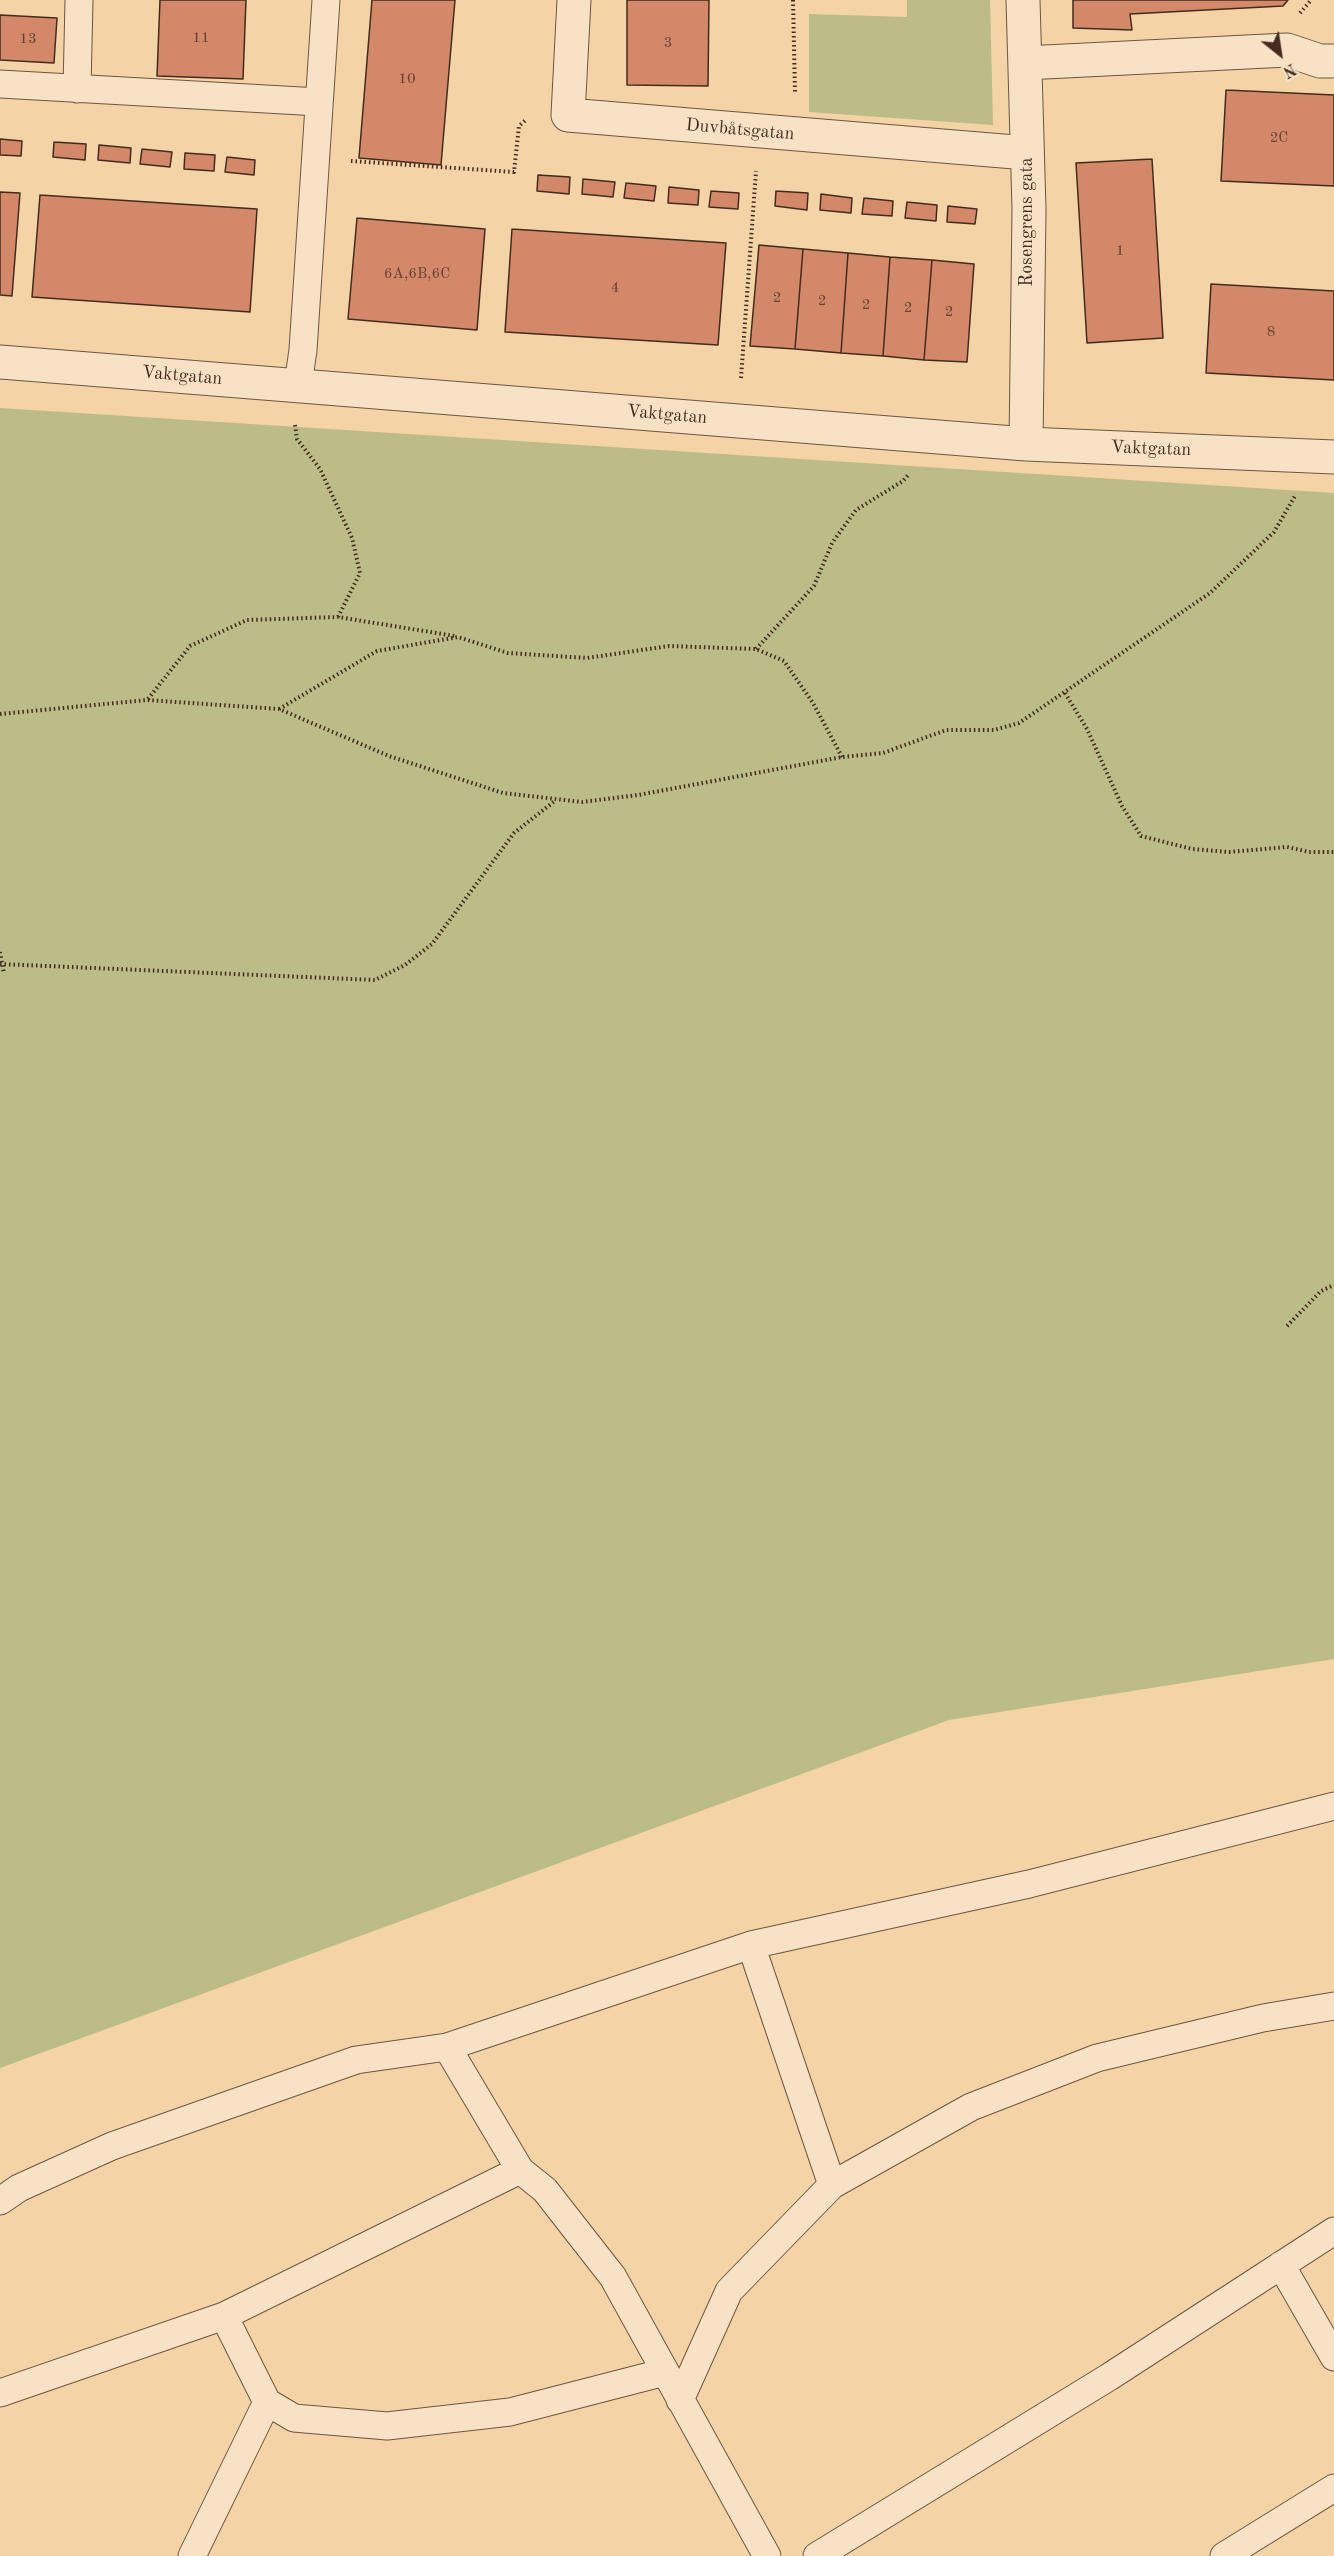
<!DOCTYPE html>
<meta charset="utf-8">
<style>
body{margin:0}
#map{position:relative;width:1334px;height:2556px;overflow:hidden;background:#f4d3a7;font-family:"Old Standard TT",serif}
canvas{display:block}
.north{position:absolute;left:1250px;top:24px;width:60px;height:60px;-webkit-text-stroke:4px #f8e2c6;paint-order:stroke;rotate:150deg;font-size:16px;font-weight:700;line-height:24px;text-align:center;color:#432c1f}
.north::after{content:'';display:block;margin:auto;width:21px;height:27px;background:#432c1f;clip-path:polygon(50% 0,100% 100%,50% 72%,0 100%)}
</style>
<div id="map">
<canvas width="1334" height="2556"></canvas>
<div class="north">N</div>
</div>
<script>
const ctx = document.querySelector('canvas').getContext('2d');
ctx.lineJoin = 'round';
function fill(path, color) { ctx.fillStyle = color; ctx.fill(path, 'evenodd'); }
const toPath = rows => new Path2D(rows.map(r => 'M' + r).join(''));
function trace(path, color, width, dash) { ctx.strokeStyle = color; ctx.lineWidth = width; ctx.lineCap = dash ? 'butt' : 'round'; ctx.setLineDash(dash || []); ctx.stroke(path); }
function write(font, color, halo, rows, align = 'center') {
  ctx.font = font + ' "Old Standard TT",serif'; ctx.lineWidth = 4.5; ctx.setLineDash([]); ctx.textBaseline = 'middle'; ctx.strokeStyle = halo; ctx.fillStyle = color; for (const [text, x, y, turn = 0] of rows) {
    ctx.save(); ctx.translate(x, y); ctx.rotate((+turn || 0) * Math.PI / 180); ctx.textAlign = isNaN(turn) ? turn : align; if (halo) ctx.strokeText(text, 0, 0); ctx.fillText(text, 0, 0); ctx.restore();
  }
}
fill(toPath([
 [907,0,990,0,993,125,809,112,809,14,907,17],
 [0,408,1334,493,1334,1659,949,1720,0,2068]
]), '#bbbc87');
const building = toPath([
 [160,0,246,0,243,79,157,76,160,0],
 [372,0,455,0,441,165,359,158,372,0],
 [627,0,709,0,708,86,627,85,627,0],
 [1073,0,1288,0,1283,6,1130,14,1132,30,1073,28,1073,0],
 [0,15,57,18,54,63,0,60,0,15],
 [1226,90,1334,95,1334,186,1221,181,1226,90],
 [0,139,22,141,21,156,0,155,0,139],
 [54,142,86,144,85,160,53,157,54,142],
 [99,145,131,148,130,163,98,160,99,145],
 [142,149,172,152,170,167,140,164,142,149],
 [185,153,215,155,214,171,184,169,185,153],
 [227,157,255,160,254,175,225,172,227,157],
 [1152,159,1163,338,1087,343,1076,163,1152,159],
 [538,175,570,177,569,194,537,191,538,175],
 [583,179,615,182,613,197,582,194,583,179],
 [626,183,656,186,654,201,624,198,626,183],
 [669,187,699,190,698,205,668,203,669,187],
 [711,191,739,193,738,209,709,207,711,191],
 [776,191,808,193,807,210,775,206,776,191],
 [0,192,20,193,12,296,0,295,0,192],
 [821,194,852,198,851,213,820,210,821,194],
 [40,195,257,209,250,312,32,297,40,195],
 [864,198,893,201,892,216,862,214,864,198],
 [907,202,937,205,936,221,905,218,907,202],
 [948,206,977,209,975,224,947,222,948,206],
 [357,218,485,229,477,330,348,319,357,218],
 [512,229,726,243,718,345,505,332,512,229],
 [759,245,803,249,795,349,750,346,759,245],
 [803,249,848,253,841,353,795,349,803,249],
 [848,253,890,257,883,356,841,353,848,253],
 [890,257,932,260,924,360,883,356,890,257],
 [932,260,974,264,967,362,924,360,932,260],
 [1211,284,1334,291,1334,380,1206,373,1211,284]
]);
fill(building, '#d38869');
trace(building, '#432c1f', 1.5);
const service = toPath([
 [0,84,319,102],
 [77,89,79,0],
 [298,385,303,350,326,0],
 [751,1945,832,2185],
 [447,2047,520,2170,545,2190,613,2277,767,2556],
 [0,2201,19,2188,112,2146,356,2060,447,2047,751,1945,1029,1884,1334,1806],
 [1281,2265,1334,2357],
 [224,2316,267,2402,294,2418,387,2426,510,2412,665,2372],
 [0,2393,224,2316,520,2170],
 [680,2400,729,2291,832,2185,971,2107,1097,2058,1263,2018,1334,2006],
 [192,2556,267,2402],
 [817,2556,1109,2377,1334,2231],
 [1224,2556,1334,2488]
]);
const minor = toPath([
 [574,0,568,115,1027,153],
 [1023,0,1029,209,1026,444],
 [1025,63,1287,50,1320,61,1334,61],
 [0,362,1026,444,1334,457]
]);
trace(service, '#6f5641', 29);
trace(minor, '#6f5641', 35);
trace(toPath([
 [793,0,795,92],
 [1300,13,1311,0],
 [351,161,514,172,519,126,527,119],
 [741,378,756,171],
 [295,425,297,439,320,469,352,538,360,573,338,617],
 [756,649,814,586,832,543,856,510,903,481,908,475],
 [1065,693,1087,729,1122,806,1141,836,1192,849,1229,852,1287,847,1309,852,1334,852],
 [148,699,190,646,247,620,338,617,455,636],
 [279,709,377,651,458,637,508,653,587,658,669,646,756,649,784,661,813,703,842,757],
 [0,714,147,700,279,709,389,756,503,793,582,802,638,795,842,757,883,753,946,730,994,730,1019,723,1210,593,1274,532,1295,496],
 [0,952,4,974],
 [0,964,375,980,405,965,432,944,514,833,556,800],
 [1287,1326,1321,1291,1334,1285]
]), '#432c1f', 4, [1.5, 3]);
trace(service, '#f8e2c6', 27);
trace(minor, '#f8e2c6', 33);
write('15px', '#674332', null, [
 ["11",201,38],
 ["13",28,39],
 ["3",668,43],
 ["10",407,79],
 ["2C",1279,138],
 ["1",1120,251],
 ["6A,6B,6C",417,274],
 ["4",615,288],
 ["2",777,298],
 ["2",822,301],
 ["2",866,305],
 ["2",908,308],
 ["2",949,312],
 ["8",1271,332]
]);
write('18px', '#432c1f', '#f8e2c6', [
 ["Duvbåtsgatan",740,130,5],
 ["Rosengrens gata",1027,222,-90],
 ["Vaktgatan",182,376,5],
 ["Vaktgatan",667,415,5],
 ["Vaktgatan",1151,449,2]
]);
</script>
